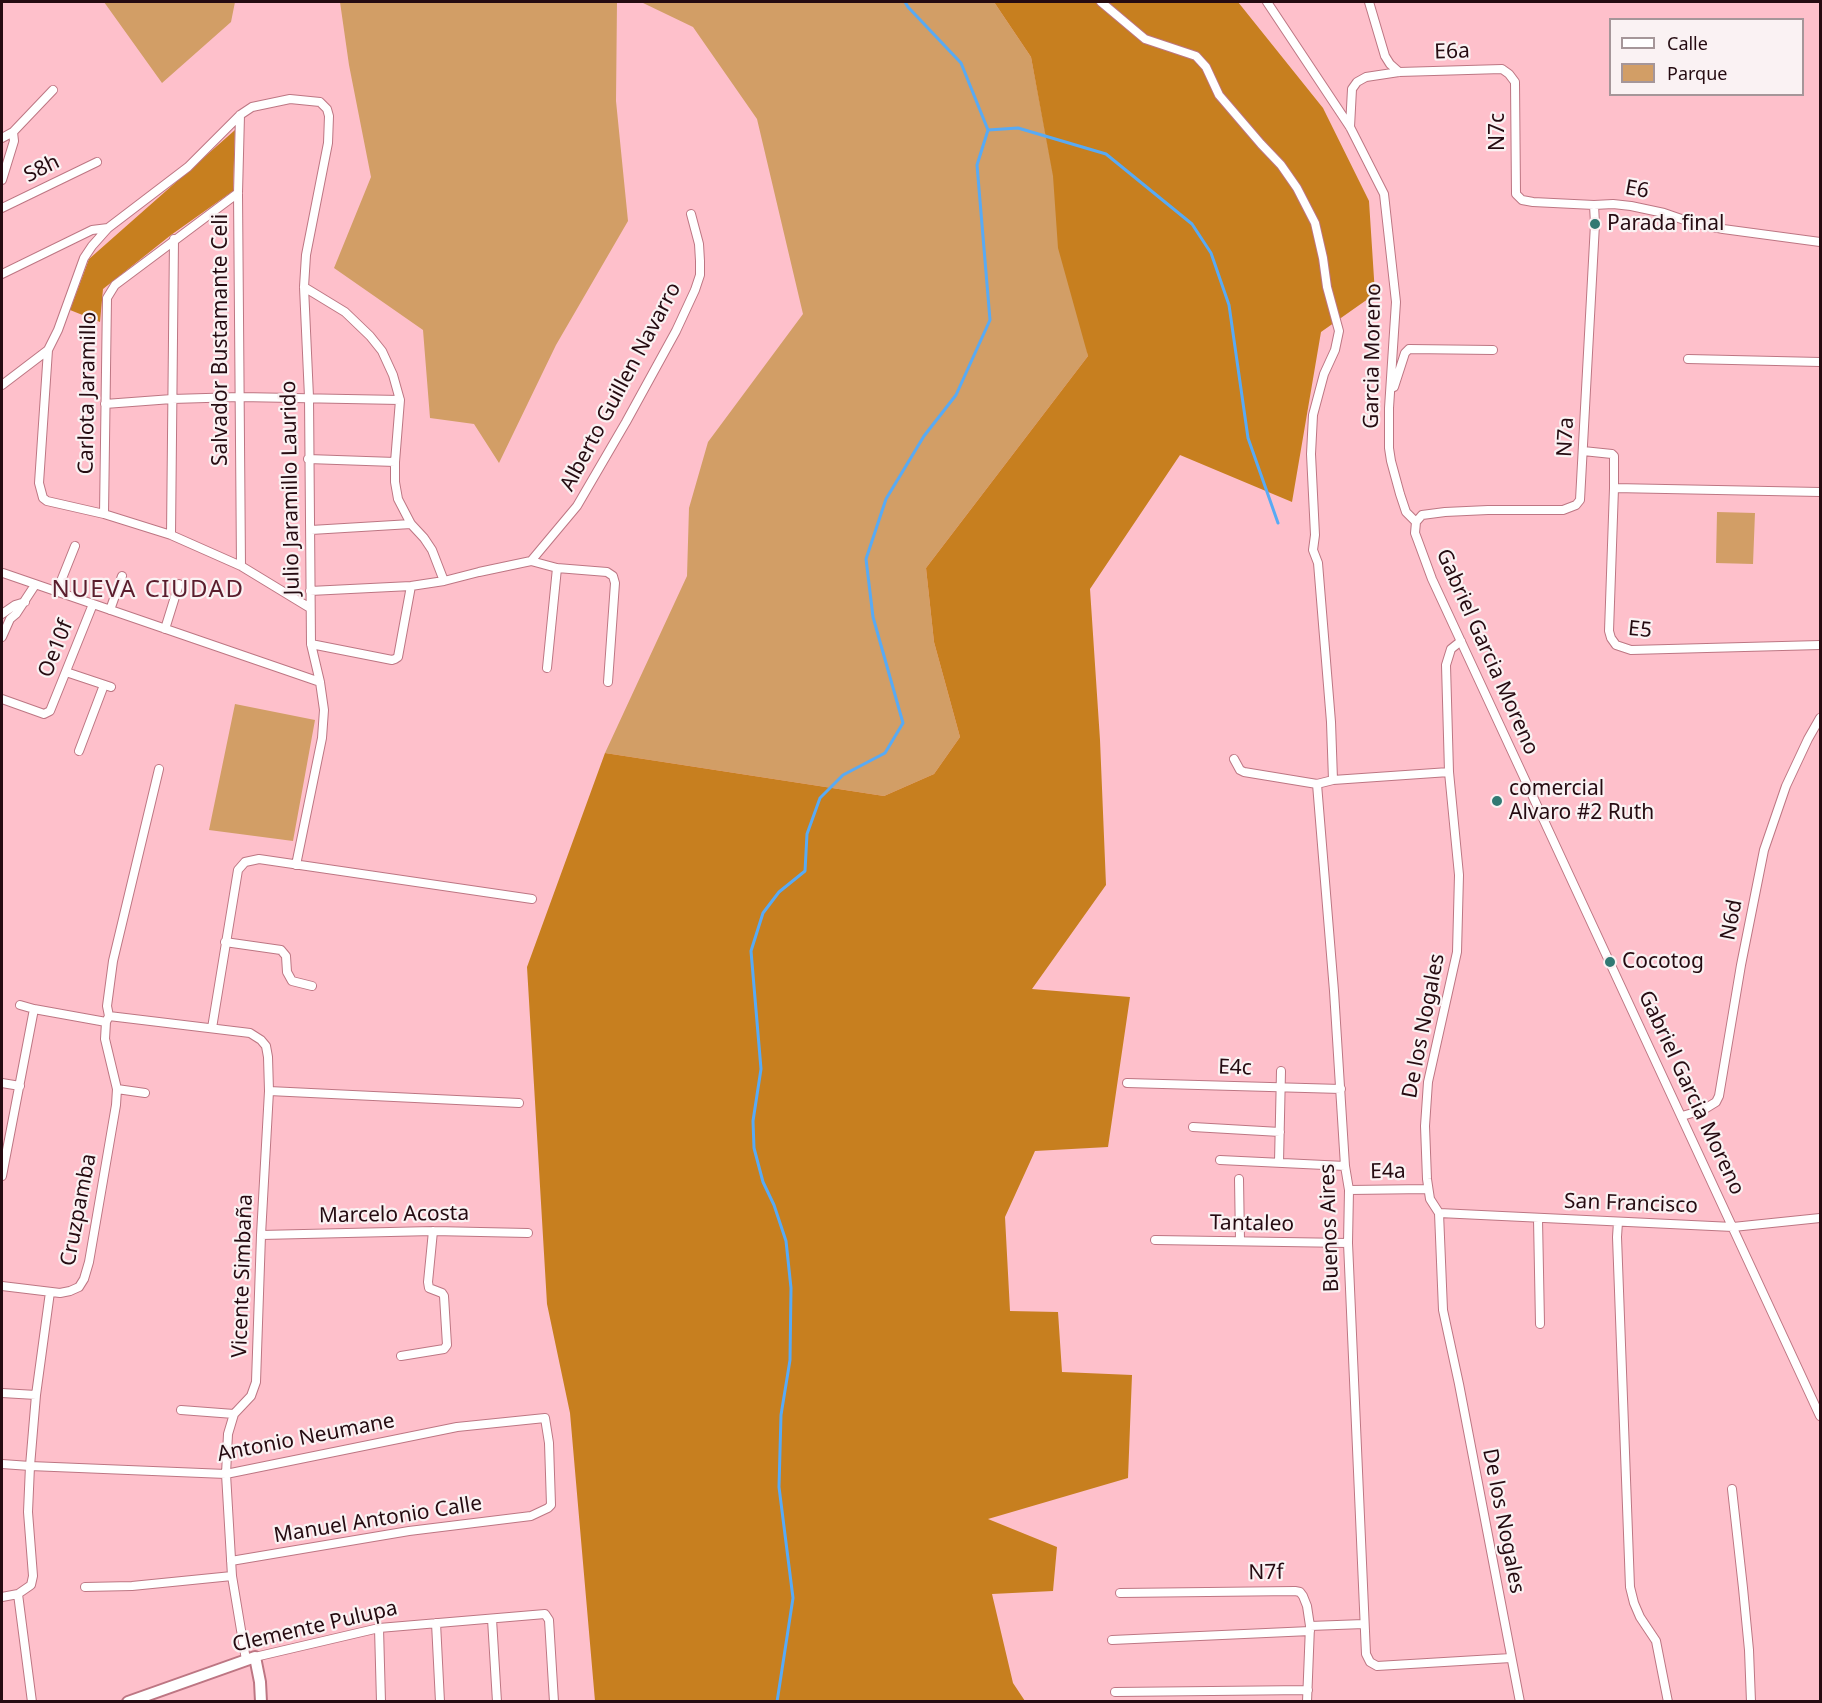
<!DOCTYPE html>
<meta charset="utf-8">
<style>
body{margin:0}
#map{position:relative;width:1822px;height:1703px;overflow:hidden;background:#fec0cb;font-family:"Noto Sans",sans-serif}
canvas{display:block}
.frame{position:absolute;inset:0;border:3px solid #250b11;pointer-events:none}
.legend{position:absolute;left:1609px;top:18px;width:195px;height:78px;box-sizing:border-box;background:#faf2f3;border:2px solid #a59699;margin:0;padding:8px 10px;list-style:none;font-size:18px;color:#250b11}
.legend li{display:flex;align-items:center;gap:12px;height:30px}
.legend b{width:30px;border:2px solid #a59699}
</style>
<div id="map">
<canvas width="1822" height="1703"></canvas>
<div class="frame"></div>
<ul class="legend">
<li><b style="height:8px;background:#fff"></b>Calle</li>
<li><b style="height:16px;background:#d29e66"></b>Parque</li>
</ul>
</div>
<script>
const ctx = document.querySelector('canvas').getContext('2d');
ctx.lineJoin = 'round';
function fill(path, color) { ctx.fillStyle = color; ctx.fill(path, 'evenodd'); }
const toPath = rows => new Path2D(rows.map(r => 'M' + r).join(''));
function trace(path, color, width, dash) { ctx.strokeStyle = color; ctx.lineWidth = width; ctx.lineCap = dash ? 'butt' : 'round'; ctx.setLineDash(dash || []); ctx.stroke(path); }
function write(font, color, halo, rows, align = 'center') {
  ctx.font = font + ' "Noto Sans",sans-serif'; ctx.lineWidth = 4.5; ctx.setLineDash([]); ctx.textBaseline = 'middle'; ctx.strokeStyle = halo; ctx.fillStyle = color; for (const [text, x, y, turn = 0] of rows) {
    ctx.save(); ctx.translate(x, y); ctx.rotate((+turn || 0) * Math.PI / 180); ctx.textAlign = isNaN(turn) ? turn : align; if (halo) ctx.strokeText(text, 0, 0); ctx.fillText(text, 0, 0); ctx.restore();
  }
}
fill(toPath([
 [104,2,235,2,231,22,162,83],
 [340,2,617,2,616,101,628,221,556,345,499,463,474,424,430,418,423,330,334,268,371,177,349,65],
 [641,2,994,2,1031,57,1088,356,926,568,934,642,960,737,934,774,884,796,605,753,687,576,689,508,708,442,803,314,757,119,693,27],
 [1717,512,1755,513,1753,564,1716,563],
 [235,704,315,720,293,841,209,830]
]), '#d29e66');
fill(toPath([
 [994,2,1238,2,1323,108,1369,201,1375,294,1321,332,1292,502,1180,455,1090,589,1100,740,1106,885,1032,989,1130,997,1108,1147,1035,1151,1005,1217,1010,1311,1058,1312,1062,1372,1132,1375,1128,1478,988,1519,1057,1547,1053,1591,992,1594,1013,1683,1025,1701,595,1701,570,1413,547,1304,527,967,605,753,884,796,934,774,960,737,934,642,926,568,1088,356,1058,248,1053,176,1031,57],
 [235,130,233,191,171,235,103,289,100,322,70,310,89,259]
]), '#c77f1f');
trace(toPath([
 [988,130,1018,128,1106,154,1192,224,1211,253,1229,305,1248,438,1278,523],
 [777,1702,793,1598,779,1487,781,1415,790,1360,791,1288,786,1241,774,1205,763,1182,754,1148,753,1121,761,1069,751,951,763,913,779,892,805,871,807,834,820,798,843,775,885,753,903,723,873,617,866,559,886,499,924,436,956,395,990,320,977,165,988,130,961,63,908,7,905,2]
]), '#58aaf4', 3);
const minor = toPath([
 [1101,2,1145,39,1196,56,1206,67,1219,95,1261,144,1281,165,1297,188,1315,223,1323,258,1327,287,1339,331,1335,350,1324,374,1313,415,1311,454,1315,535,1313,550,1318,563,1331,722,1333,780],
 [1267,2,1350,127,1384,194,1396,302,1389,408,1389,448,1391,461,1400,494,1406,512,1416,522],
 [1369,2,1385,56,1390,64,1399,72],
 [240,115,238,193,241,566],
 [1350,127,1352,89,1357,82,1366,77,1399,72,1502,69,1509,74,1515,82,1516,194,1522,200,1533,202,1594,205,1613,204,1631,206,1664,213,1693,223,1723,229,1820,242],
 [13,132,53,90],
 [2,138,13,132,14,141,2,180],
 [2,208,97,162],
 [108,228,92,246,84,258,58,330,48,350,39,483,43,498,47,501,104,514,171,535,241,566,310,608],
 [2,274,92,230,108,228,188,167,240,115,252,107,290,99,320,102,327,109,329,116,328,143,306,255,304,287,309,397,311,644,320,682,324,710,322,738,296,865],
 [304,287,345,312,370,336,382,351,393,375,400,400,395,462,395,482,398,499,411,524,424,538,432,550,444,581],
 [1688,359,1820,362],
 [2,385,48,350],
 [1394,387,1405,353,1409,349,1493,350],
 [105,404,172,399,240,397,400,400],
 [1583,451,1612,454,1614,456,1614,488,1820,492],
 [308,459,395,462],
 [1614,488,1609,631,1611,638,1616,645,1631,650,1820,645],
 [104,514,107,298,115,285,238,193],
 [1416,522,1415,533,1418,541,1432,579,1820,1416],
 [1416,522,1422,515,1445,512,1488,510,1563,510,1576,505,1580,500,1595,224,1594,205],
 [311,530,411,524],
 [171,535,174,239],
 [531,561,577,506,626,422,676,331,695,290,700,275,700,261,699,244,691,214],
 [3,573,320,682],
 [57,591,75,546],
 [310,591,411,586,444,581,479,572,531,561,557,568,607,572,613,576,615,583,608,682],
 [110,610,122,576],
 [2,614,15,605,25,602],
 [165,629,179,584],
 [2,637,10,619,16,614,35,585],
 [1461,641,1451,649,1446,665,1449,772,1459,875,1457,952,1428,1082,1425,1126,1427,1179,1430,1199,1439,1213,1443,1310,1459,1384,1520,1702],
 [311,644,392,660,395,659,398,657,411,586],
 [547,668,557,568],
 [66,672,111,687],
 [2,699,44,714,50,711,93,604],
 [79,751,104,685],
 [1234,759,1240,770,1244,772,1317,784],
 [1449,772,1333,780,1317,784,1334,991,1345,1166,1349,1190,1348,1243,1366,1654,1370,1662,1377,1666,1511,1658],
 [225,942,281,950,286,956,287,972,292,981,312,986],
 [20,1005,34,1009,106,1022],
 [109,1016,250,1033,261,1040,266,1046,268,1057,269,1091,261,1235,256,1382,251,1396,234,1414,228,1434,226,1474,232,1576,246,1660],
 [212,1028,238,870,245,862,259,859,532,899],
 [2,1083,20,1086],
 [1127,1083,1341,1089],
 [117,1089,145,1093],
 [269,1091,519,1103],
 [1682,1116,1703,1110,1716,1102,1719,1096,1741,965,1764,850,1786,786,1808,739,1820,718],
 [1193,1127,1280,1132],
 [1220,1160,1345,1166],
 [1279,1162,1281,1071],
 [2,1176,34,1009],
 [1239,1179,1240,1241],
 [1349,1190,1428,1189],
 [1439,1213,1733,1227,1820,1218],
 [1538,1219,1540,1324],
 [1618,1222,1617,1237,1630,1587,1634,1603,1640,1617,1656,1641,1668,1702],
 [261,1235,433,1231,528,1233],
 [1155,1240,1348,1243],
 [2,1286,60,1293,70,1291,79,1287,84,1279,89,1262,116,1105,117,1089,105,1039,106,1022,109,1016,107,1006,113,961,159,769],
 [401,1356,444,1349,447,1345,444,1296,442,1293,429,1288,428,1282,433,1231],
 [2,1393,36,1395],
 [181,1410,234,1414],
 [2,1464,30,1466,226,1474,457,1427,545,1418,549,1443,551,1505,548,1508,531,1516,409,1531,231,1561],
 [1732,1489,1743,1588,1749,1650,1751,1702],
 [85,1587,132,1586,232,1576],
 [1120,1593,1295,1591,1300,1592,1303,1596,1307,1606,1310,1626,1307,1702],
 [2,1597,18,1594],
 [492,1619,497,1702],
 [436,1623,440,1702],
 [1310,1626,1364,1624],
 [379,1628,381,1702],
 [1112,1640,1310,1631],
 [255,1657,379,1628,545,1614,549,1620,554,1702],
 [1115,1692,1308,1690],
 [32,1702,18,1594,31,1585,33,1576,28,1512,30,1466,36,1395,50,1292]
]);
const tertiary = toPath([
 [128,1702,255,1657,260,1682,261,1702]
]);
trace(minor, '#bd7683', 10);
trace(tertiary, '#bd7683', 14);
trace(minor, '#fff', 8);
trace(tertiary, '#fff', 10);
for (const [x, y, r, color] of [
 [1595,224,6,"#317973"],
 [1497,801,6,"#317973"],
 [1610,962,6,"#317973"]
]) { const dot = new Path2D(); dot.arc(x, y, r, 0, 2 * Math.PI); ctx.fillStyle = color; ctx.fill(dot); trace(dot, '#faf2f3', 2); }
write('21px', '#250b11', '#faf2f3', [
 ["E6a",1452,52,-2],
 ["N7c",1498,132,-90],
 ["S8h",42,169,-26],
 ["E6",1637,190,10],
 ["Salvador Bustamante Celi",221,340,-90],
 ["Garcia Moreno",1373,356,-89],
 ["Alberto Guillen Navarro",621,387,-62],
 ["Carlota Jaramillo",88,393,-89],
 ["N7a",1566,437,-87],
 ["Julio Jaramillo Laurido",291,488,-91],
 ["E5",1640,630,6],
 ["Oe10f",56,649,-68],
 ["Gabriel Garcia Moreno",1487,652,66],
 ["N6d",1732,920,-79],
 ["De los Nogales",1424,1026,-79],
 ["E4c",1235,1068,2],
 ["Gabriel Garcia Moreno",1691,1093,65],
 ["E4a",1388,1172,-1],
 ["San Francisco",1631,1204,2],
 ["Cruzpamba",79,1210,-79],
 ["Marcelo Acosta",394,1215,-1],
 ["Tantaleo",1252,1224,1],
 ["Buenos Aires",1330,1228,-92],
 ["Vicente Simbaña",243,1276,-88],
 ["Antonio Neumane",306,1438,-11],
 ["Manuel Antonio Calle",378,1520,-9],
 ["De los Nogales",1503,1521,79],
 ["N7f",1266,1573,-1],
 ["Clemente Pulupa",315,1627,-13]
]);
write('21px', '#250b11', '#faf2f3', [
 ["Parada final",1607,224],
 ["comercial",1509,789],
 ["Alvaro #2 Ruth",1509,813],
 ["Cocotog",1622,962]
], 'left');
ctx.letterSpacing = '1.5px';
write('24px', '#5a1d2d', '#faf2f3', [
 ["NUEVA CIUDAD",148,590]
]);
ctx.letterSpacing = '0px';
</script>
